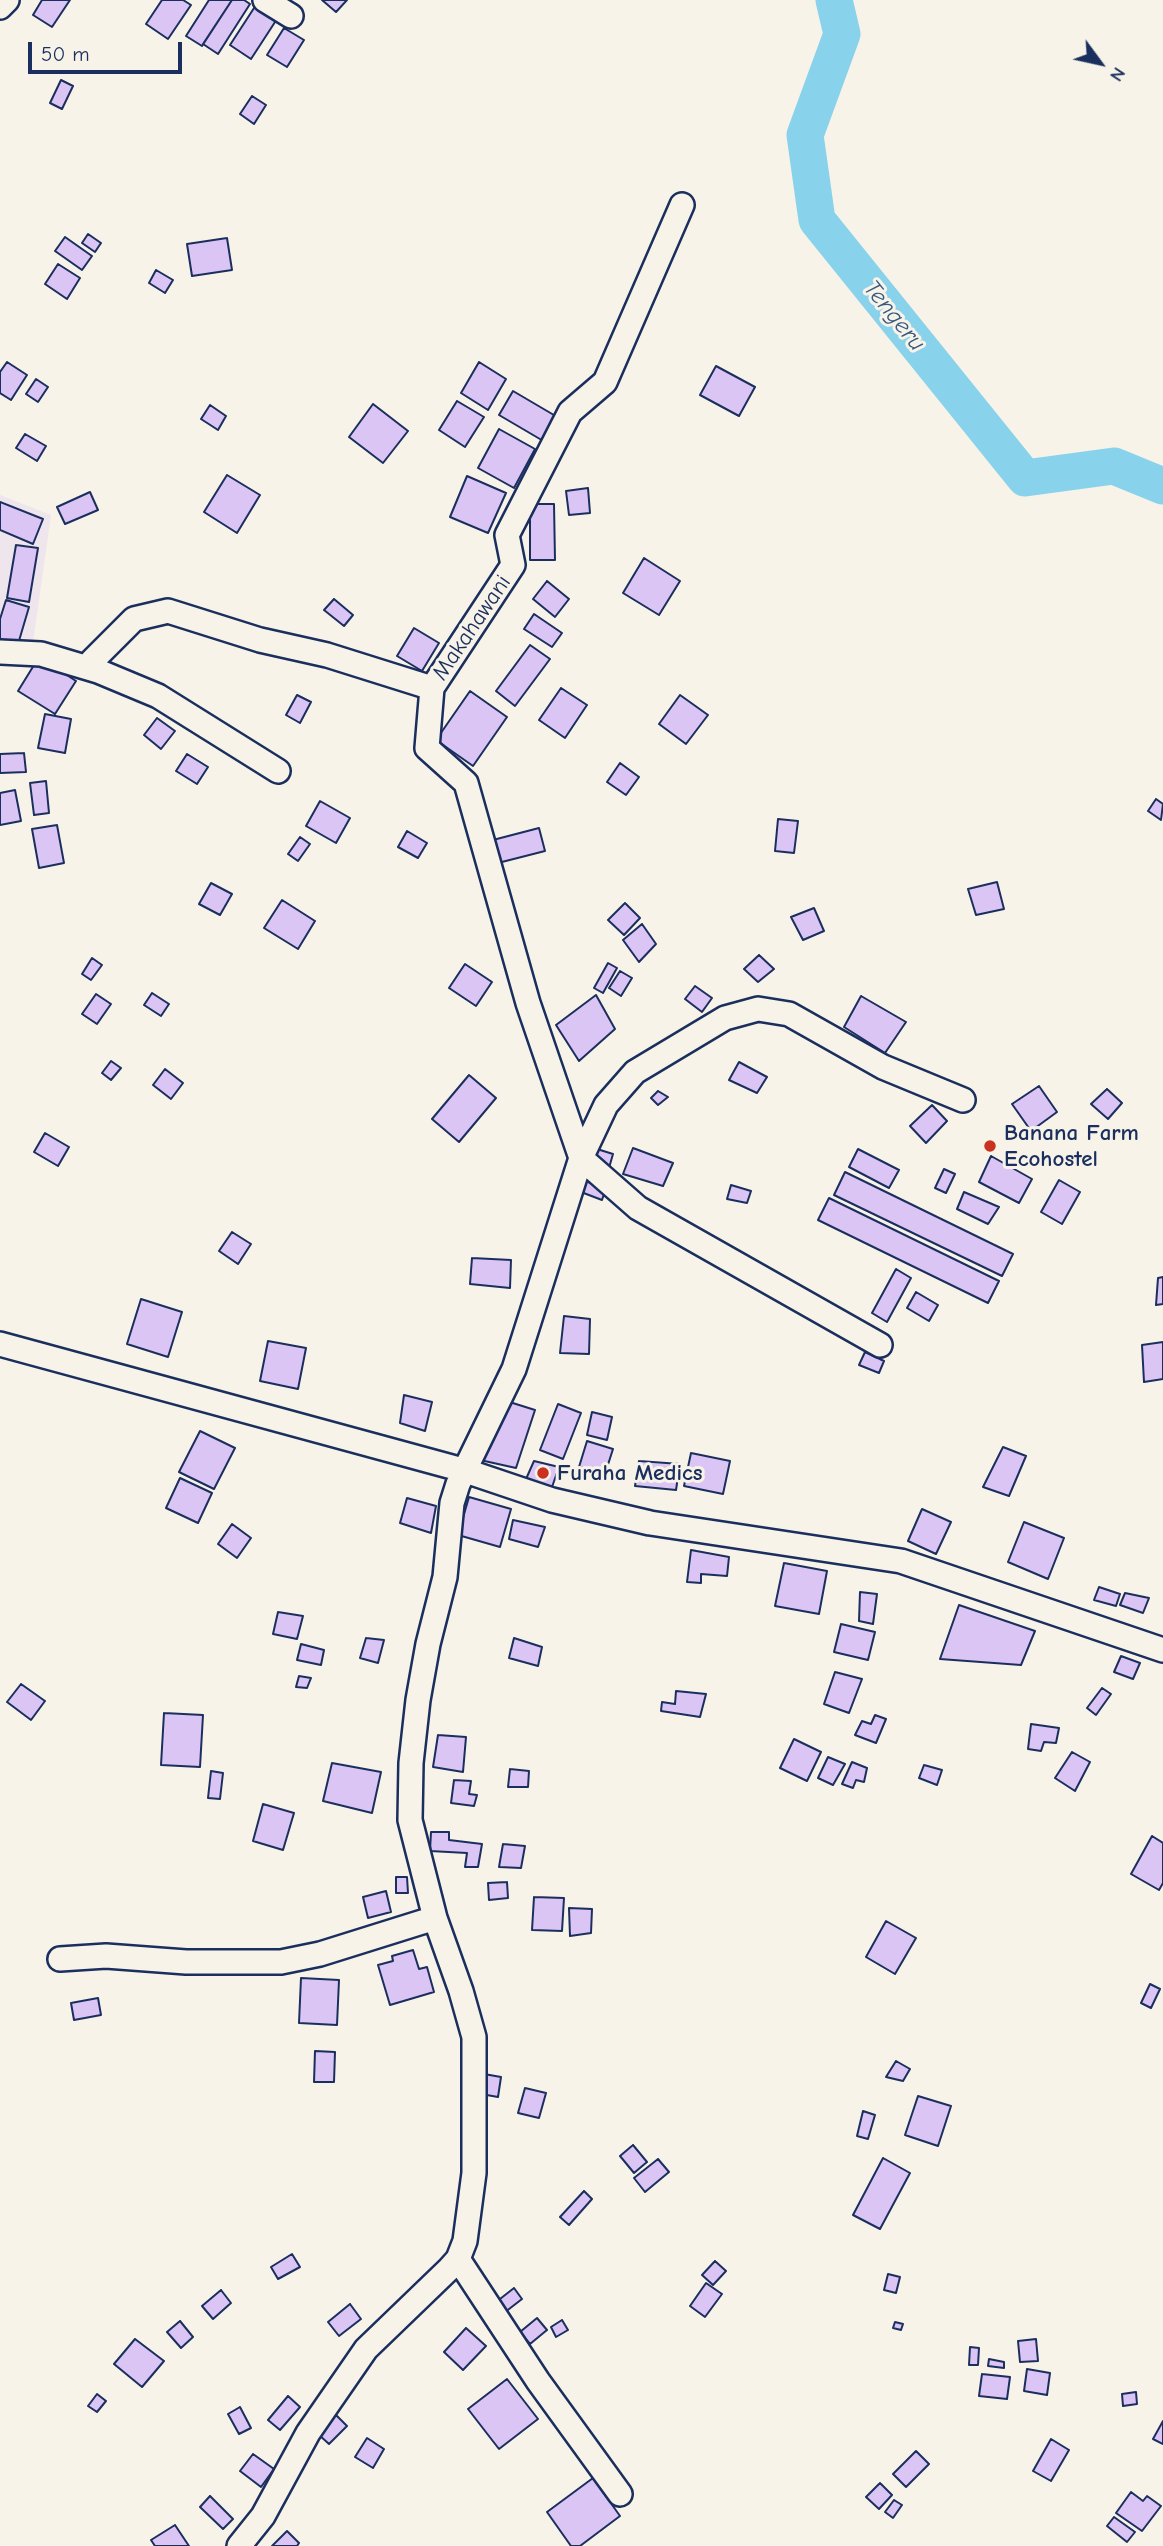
<!DOCTYPE html>
<style>
body{margin:0}
#map{position:relative;width:1163px;height:2546px;overflow:hidden;background:#f7f3e8;font-family:"Comic Neue",sans-serif}
canvas{display:block}
.north{position:absolute;left:1065px;top:28px;width:70px;height:70px;-webkit-text-stroke:5px #f7f3e8;paint-order:stroke;rotate:123deg;font-size:19px;font-weight:700;line-height:28px;text-align:center;color:#1b2f5e}
.north::after{content:'';display:block;margin:auto;width:24px;height:32px;background:#1b2f5e;clip-path:polygon(50% 0,100% 100%,50% 72%,0 100%)}
.scale{position:absolute;left:28px;top:42px;width:154px;height:32px;box-sizing:border-box;border:4px solid #1b2f5e;border-top:0;padding-left:9px;font-size:21px;line-height:24px;white-space:nowrap;color:#1b2f5e;-webkit-text-stroke:5px #f7f3e8;paint-order:stroke}
</style>
<div id="map">
<canvas width="1163" height="2546"></canvas>
<div class="north">N</div>
<div class="scale">50 m</div>
</div>
<script>
const ctx = document.querySelector('canvas').getContext('2d');
ctx.lineJoin = 'round';
function fill(path, color) { ctx.fillStyle = color; ctx.fill(path, 'evenodd'); }
const toPath = rows => new Path2D(rows.map(r => 'M' + r).join(''));
function trace(path, color, width, dash) { ctx.strokeStyle = color; ctx.lineWidth = width; ctx.lineCap = dash ? 'butt' : 'round'; ctx.setLineDash(dash || []); ctx.stroke(path); }
function write(font, color, halo, rows, align = 'center') {
  ctx.font = font + ' "Comic Neue",sans-serif'; ctx.lineWidth = 6; ctx.setLineDash([]); ctx.textBaseline = 'middle'; ctx.strokeStyle = halo; ctx.fillStyle = color; for (const [text, x, y, turn = 0] of rows) {
    ctx.save(); ctx.translate(x, y); ctx.rotate((+turn || 0) * Math.PI / 180); ctx.textAlign = isNaN(turn) ? turn : align; if (halo) ctx.strokeText(text, 0, 0); ctx.fillText(text, 0, 0); ctx.restore();
  }
}
fill(toPath([
 [0,495,51,515,33,642,0,640]
]), '#efe5ec');
trace(toPath([
 [834,0,842,34,805,135,817,220,1025,478,1114,466,1163,486]
]), '#89d2eb', 37);
const building = toPath([
 [42,0,70,0,52,27,33,15,42,0],
 [162,0,183,0,191,5,168,39,146,24,162,0],
 [209,0,232,0,202,46,186,36,209,0],
 [232,0,244,0,250,4,218,54,203,44,232,0],
 [322,0,347,0,336,12,322,0],
 [256,5,277,19,251,59,230,45,256,5],
 [284,28,304,40,287,67,267,55,284,28],
 [61,80,73,86,62,109,50,103,61,80],
 [252,96,266,105,254,124,240,114,252,96],
 [88,234,101,243,95,252,82,243,88,234],
 [65,237,92,256,82,270,55,251,65,237],
 [227,238,232,270,192,276,187,244,227,238],
 [58,264,80,278,67,299,45,284,58,264],
 [156,270,173,280,165,293,149,283,156,270],
 [7,362,27,375,11,400,0,393,0,372,7,362],
 [479,362,506,379,488,410,461,393,479,362],
 [716,366,755,387,739,416,700,395,716,366],
 [36,379,48,387,38,402,26,394,36,379],
 [513,391,559,418,545,442,499,415,513,391],
 [457,401,484,417,465,447,439,430,457,401],
 [373,404,408,431,383,463,349,437,373,404],
 [210,405,226,416,218,430,201,419,210,405],
 [499,429,535,449,514,488,478,468,499,429],
 [25,434,46,446,37,461,16,448,25,434],
 [227,475,260,495,237,533,204,512,227,475],
 [467,476,506,493,488,533,450,517,467,476],
 [588,488,590,513,569,515,566,491,588,488],
 [90,492,98,510,65,524,57,507,90,492],
 [0,502,43,519,33,544,0,530,0,502],
 [530,504,554,504,555,560,530,560,530,504],
 [16,545,38,548,29,602,7,598,16,545],
 [644,558,680,581,659,615,623,593,644,558],
 [547,581,569,599,555,617,533,599,547,581],
 [334,599,353,615,344,626,324,610,334,599],
 [6,600,29,607,16,651,0,646,0,619,6,600],
 [534,614,562,633,552,647,524,629,534,614],
 [414,628,439,643,422,671,397,656,414,628],
 [530,645,550,659,515,706,496,691,530,645],
 [39,657,76,681,55,714,18,691,39,657],
 [561,688,587,705,565,738,539,720,561,688],
 [470,691,507,717,473,766,436,740,470,691],
 [297,695,311,702,300,723,286,715,297,695],
 [680,695,708,715,686,744,659,724,680,695],
 [45,714,71,719,65,753,38,748,45,714],
 [157,718,175,731,161,749,144,735,157,718],
 [24,753,26,772,0,773,0,754,24,753],
 [187,754,208,767,197,784,176,771,187,754],
 [620,763,639,777,626,795,607,782,620,763],
 [46,781,49,813,34,815,30,783,46,781],
 [15,790,21,821,0,825,0,793,15,790],
 [1156,799,1163,804,1161,820,1148,811,1156,799],
 [320,801,350,818,336,843,306,826,320,801],
 [778,819,798,821,794,853,775,851,778,819],
 [57,825,64,863,39,868,32,829,57,825],
 [539,828,545,851,494,864,489,841,539,828],
 [407,831,427,843,418,858,398,847,407,831],
 [300,837,310,844,298,861,288,854,300,837],
 [997,882,1004,909,976,915,968,889,997,882],
 [211,883,232,894,220,915,199,904,211,883],
 [282,900,315,921,298,949,264,928,282,900],
 [625,903,640,918,624,935,608,920,625,903],
 [814,908,824,931,803,940,791,917,814,908],
 [642,924,656,944,639,962,623,940,642,924],
 [759,955,774,969,758,982,744,969,759,955],
 [92,958,102,965,91,980,82,974,92,958],
 [608,963,617,968,603,993,594,988,608,963],
 [465,964,492,982,476,1006,449,988,465,964],
 [620,971,632,978,621,996,609,988,620,971],
 [695,986,712,998,702,1012,685,999,695,986],
 [152,993,169,1004,161,1016,144,1005,152,993],
 [96,994,111,1004,97,1024,82,1014,96,994],
 [596,995,615,1029,579,1061,556,1025,596,995],
 [861,996,906,1022,885,1053,844,1027,861,996],
 [111,1061,121,1068,111,1080,102,1073,111,1061],
 [739,1062,767,1077,757,1093,729,1080,739,1062],
 [165,1069,183,1083,171,1099,153,1085,165,1069],
 [469,1075,496,1098,459,1142,432,1119,469,1075],
 [1039,1086,1057,1112,1031,1131,1012,1104,1039,1086],
 [1107,1089,1122,1103,1108,1119,1091,1104,1107,1089],
 [658,1091,668,1097,658,1105,651,1098,658,1091],
 [932,1105,947,1121,926,1143,910,1126,932,1105],
 [45,1133,69,1147,58,1166,34,1152,45,1133],
 [633,1148,673,1163,663,1186,623,1174,633,1148],
 [597,1149,613,1154,609,1168,593,1163,597,1149],
 [858,1149,899,1170,889,1188,849,1167,858,1149],
 [991,1156,1032,1179,1019,1203,979,1182,991,1156],
 [944,1169,955,1174,946,1193,935,1188,944,1169],
 [845,1172,1013,1254,1002,1276,834,1195,845,1172],
 [1059,1180,1080,1192,1062,1224,1041,1212,1059,1180],
 [585,1181,606,1188,602,1200,581,1192,585,1181],
 [731,1185,751,1191,747,1203,727,1199,731,1185],
 [964,1192,999,1207,988,1224,957,1209,964,1192],
 [829,1198,999,1281,988,1303,818,1220,829,1198],
 [232,1232,251,1244,238,1264,219,1251,232,1232],
 [472,1258,511,1260,510,1288,470,1284,472,1258],
 [896,1269,911,1278,887,1322,872,1313,896,1269],
 [1163,1277,1163,1304,1156,1305,1158,1278,1163,1277],
 [916,1292,938,1305,929,1321,907,1308,916,1292],
 [141,1299,182,1312,168,1357,127,1344,141,1299],
 [564,1316,590,1319,589,1354,560,1353,564,1316],
 [268,1341,306,1348,298,1389,260,1381,268,1341],
 [1163,1342,1163,1379,1144,1382,1142,1345,1163,1342],
 [865,1352,884,1361,879,1373,859,1365,865,1352],
 [404,1395,432,1402,425,1431,400,1423,404,1395],
 [500,1399,535,1410,516,1468,480,1460,500,1399],
 [558,1404,581,1413,563,1459,540,1450,558,1404],
 [592,1412,612,1417,607,1440,587,1435,592,1412],
 [200,1431,235,1448,214,1489,179,1472,200,1431],
 [587,1441,613,1449,605,1474,579,1467,587,1441],
 [1003,1447,1026,1456,1009,1496,983,1487,1003,1447],
 [691,1453,730,1461,723,1494,684,1486,691,1453],
 [534,1461,559,1467,552,1487,526,1479,534,1461],
 [639,1461,680,1464,676,1490,635,1486,639,1461],
 [180,1478,212,1493,198,1523,166,1508,180,1478],
 [469,1497,511,1509,500,1547,458,1535,469,1497],
 [407,1498,436,1506,431,1533,400,1523,407,1498],
 [922,1509,951,1522,936,1554,908,1541,922,1509],
 [513,1520,545,1527,538,1547,509,1539,513,1520],
 [1024,1522,1064,1538,1048,1579,1008,1562,1024,1522],
 [232,1524,251,1538,237,1558,218,1544,232,1524],
 [691,1550,729,1557,727,1576,701,1574,701,1583,687,1582,691,1550],
 [784,1563,827,1571,819,1614,775,1606,784,1563],
 [1099,1587,1120,1594,1116,1606,1094,1600,1099,1587],
 [860,1592,877,1594,873,1624,859,1621,860,1592],
 [1125,1593,1149,1598,1143,1613,1120,1605,1125,1593],
 [959,1605,1035,1631,1021,1665,940,1659,959,1605],
 [278,1612,303,1616,297,1639,273,1634,278,1612],
 [841,1624,875,1632,868,1660,834,1652,841,1624],
 [366,1638,384,1640,378,1663,360,1658,366,1638],
 [514,1638,542,1647,538,1666,509,1658,514,1638],
 [301,1644,324,1650,321,1665,297,1660,301,1644],
 [1121,1656,1140,1663,1133,1679,1114,1672,1121,1656],
 [835,1672,862,1679,849,1713,824,1704,835,1672],
 [299,1676,311,1678,307,1688,296,1687,299,1676],
 [21,1684,45,1701,31,1720,7,1702,21,1684],
 [1102,1688,1111,1694,1096,1715,1087,1708,1102,1688],
 [676,1691,706,1694,700,1717,661,1711,662,1702,675,1704,676,1691],
 [164,1713,203,1715,200,1767,161,1765,164,1713],
 [875,1715,886,1719,876,1743,855,1735,862,1721,871,1724,875,1715],
 [1031,1724,1059,1728,1056,1743,1044,1742,1041,1751,1028,1749,1031,1724],
 [438,1735,466,1737,463,1772,433,1767,438,1735],
 [794,1739,821,1752,807,1781,780,1768,794,1739],
 [1072,1752,1090,1762,1075,1791,1055,1778,1072,1752],
 [828,1757,845,1764,833,1785,818,1778,828,1757],
 [852,1762,867,1768,864,1782,856,1780,853,1788,842,1784,852,1762],
 [332,1763,381,1772,372,1813,323,1801,332,1763],
 [924,1765,942,1770,937,1785,919,1778,924,1765],
 [510,1769,529,1771,528,1787,508,1787,510,1769],
 [211,1771,223,1773,220,1799,208,1798,211,1771],
 [454,1780,471,1781,469,1794,477,1795,474,1806,451,1803,454,1780],
 [263,1804,294,1813,283,1850,253,1841,263,1804],
 [431,1832,449,1832,449,1840,482,1844,478,1867,465,1867,467,1853,430,1851,431,1832],
 [1152,1836,1163,1843,1163,1883,1159,1890,1131,1874,1152,1836],
 [503,1844,525,1846,521,1868,499,1867,503,1844],
 [396,1877,407,1877,408,1893,396,1893,396,1877],
 [507,1882,508,1898,489,1900,488,1883,507,1882],
 [386,1891,391,1912,368,1918,363,1897,386,1891],
 [534,1897,564,1898,562,1931,532,1930,534,1897],
 [569,1908,592,1909,591,1933,570,1936,569,1908],
 [886,1921,916,1938,895,1974,866,1957,886,1921],
 [413,1950,419,1969,427,1967,434,1992,390,2005,378,1965,393,1961,392,1956,413,1950],
 [301,1978,339,1980,337,2025,299,2023,301,1978],
 [1150,1984,1160,1989,1151,2008,1141,2003,1150,1984],
 [98,1998,101,2015,74,2020,71,2003,98,1998],
 [315,2051,335,2052,334,2082,314,2082,315,2051],
 [896,2061,910,2069,903,2081,886,2077,896,2061],
 [484,2074,501,2077,498,2097,481,2094,484,2074],
 [525,2088,546,2093,539,2118,518,2113,525,2088],
 [918,2096,951,2106,938,2146,905,2135,918,2096],
 [863,2111,875,2115,868,2139,857,2136,863,2111],
 [633,2145,647,2162,634,2173,620,2156,633,2145],
 [883,2158,910,2173,880,2229,853,2215,883,2158],
 [658,2159,669,2172,645,2192,634,2178,658,2159],
 [584,2191,592,2199,569,2225,560,2217,584,2191],
 [292,2254,300,2267,278,2279,271,2267,292,2254],
 [715,2261,726,2271,713,2285,702,2275,715,2261],
 [888,2274,900,2277,896,2293,884,2290,888,2274],
 [706,2283,722,2294,705,2317,690,2306,706,2283],
 [514,2288,522,2299,500,2316,491,2306,514,2288],
 [221,2290,231,2303,213,2319,202,2306,221,2290],
 [350,2304,361,2319,339,2336,328,2322,350,2304],
 [537,2318,547,2330,530,2344,520,2332,537,2318],
 [562,2320,568,2330,556,2337,551,2327,562,2320],
 [180,2321,193,2337,181,2348,167,2332,180,2321],
 [895,2322,903,2324,901,2330,893,2328,895,2322],
 [466,2328,486,2346,463,2370,444,2352,466,2328],
 [135,2339,164,2361,142,2387,114,2364,135,2339],
 [1036,2339,1038,2361,1020,2362,1018,2341,1036,2339],
 [970,2347,979,2348,978,2365,969,2365,970,2347],
 [989,2359,1004,2362,1004,2368,988,2366,989,2359],
 [1027,2369,1050,2373,1047,2395,1024,2391,1027,2369],
 [982,2374,1010,2377,1007,2399,979,2396,982,2374],
 [507,2379,538,2419,499,2449,468,2409,507,2379],
 [1136,2392,1137,2404,1123,2406,1122,2394,1136,2392],
 [97,2394,106,2401,97,2412,88,2406,97,2394],
 [288,2396,300,2407,280,2430,268,2420,288,2396],
 [240,2407,251,2428,239,2434,228,2414,240,2407],
 [336,2415,347,2426,329,2444,318,2434,336,2415],
 [1163,2421,1163,2444,1153,2439,1163,2421],
 [367,2438,384,2449,373,2468,355,2457,367,2438],
 [1051,2439,1069,2450,1051,2481,1033,2471,1051,2439],
 [916,2451,929,2464,906,2487,893,2474,916,2451],
 [253,2454,274,2469,261,2487,240,2471,253,2454],
 [593,2478,620,2516,580,2546,571,2546,547,2512,593,2478],
 [880,2483,892,2495,879,2509,866,2497,880,2483],
 [1131,2492,1143,2501,1147,2496,1161,2506,1142,2531,1116,2513,1131,2492],
 [210,2496,233,2519,223,2529,200,2507,210,2496],
 [894,2500,902,2505,893,2518,885,2512,894,2500],
 [1114,2517,1135,2532,1127,2542,1107,2526,1114,2517],
 [175,2525,189,2546,155,2546,151,2540,175,2525],
 [287,2531,299,2543,297,2546,272,2546,287,2531]
]);
fill(building, '#dbc5f5');
trace(building, '#1b2f5e', 2);
const minor = toPath([
 [265,0,291,16],
 [0,7,7,0],
 [0,652,41,654,98,671,158,696,278,771],
 [92,661,134,619,168,611,260,640,327,655,432,688,513,565,507,535,570,412,605,382,682,205],
 [432,688,427,748,466,783,528,1003,581,1158,638,1208,880,1345],
 [0,1344,463,1470,552,1500,650,1523,901,1561,1163,1650],
 [60,1959,106,1956,186,1962,281,1962,320,1954,435,1918],
 [458,2259,538,2381,620,2494],
 [239,2546,263,2516,308,2433,366,2349,449,2269,458,2259,465,2241,474,2173,474,2037,461,1991,435,1918,410,1820,411,1763,418,1700,428,1644,445,1577,452,1503,458,1484,514,1369,581,1158,606,1105,635,1072,725,1018,758,1009,789,1014,883,1067,963,1100]
]);
trace(minor, '#1b2f5e', 28);
trace(minor, '#f7f3e8', 23);
for (const [x, y, r, color] of [
 [990,1146,7,"#c8321e"],
 [543,1473,7,"#c8321e"]
]) { const dot = new Path2D(); dot.arc(x, y, r, 0, 2 * Math.PI); ctx.fillStyle = color; ctx.fill(dot); trace(dot, '#f7f3e8', 2.5); }
write('23px', '#1b2f5e', '#f7f3e8', [
 ["Makahawani",472,628,-56]
]);
write('bold 23px', '#1b2f5e', '#f7f3e8', [
 ["Banana Farm",1004,1133],
 ["Ecohostel",1004,1159],
 ["Furaha Medics",557,1473]
], 'left');
write('italic 24px', '#365881', '#f7f3e8', [
 ["Tengeru",894,316,51]
]);
</script>
